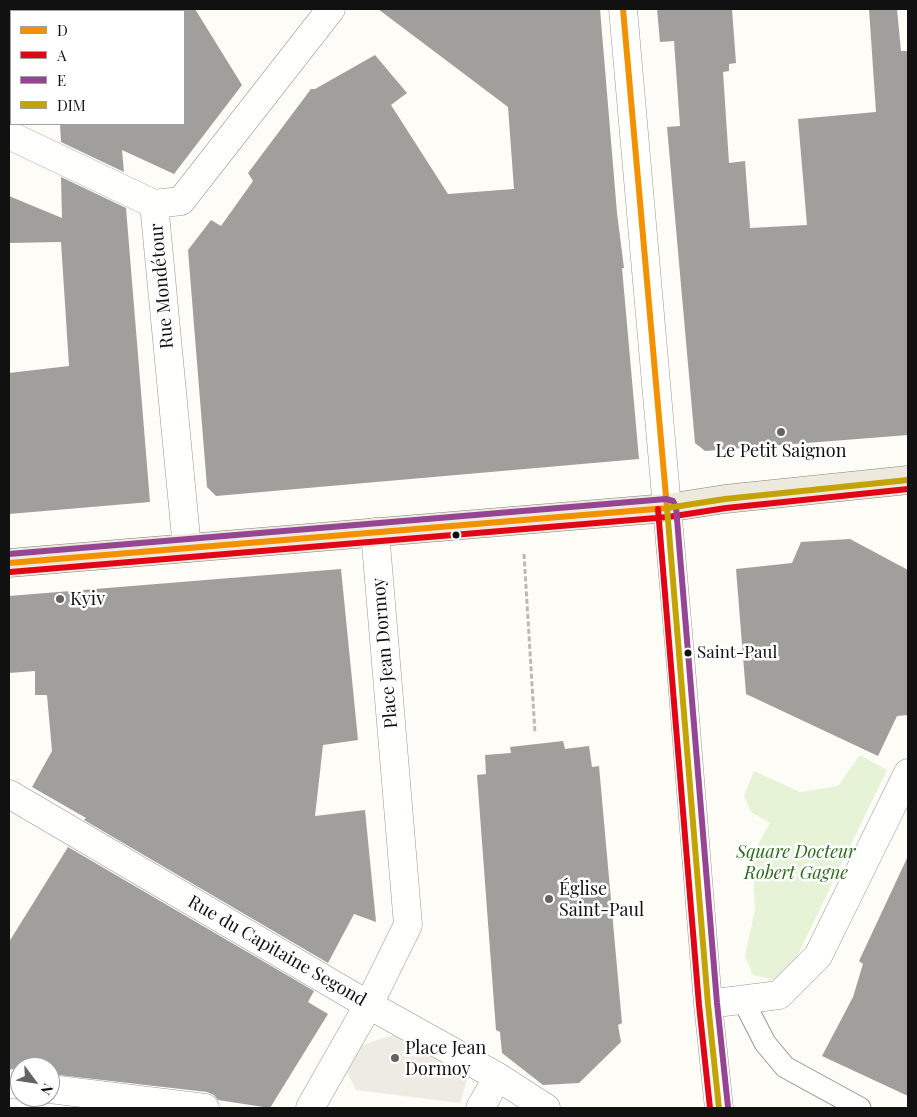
<!DOCTYPE html>
<meta charset="utf-8">
<style>
body{margin:0}
#map{position:relative;width:917px;height:1117px;overflow:hidden;background:#fdfcf7;font-family:"Playfair Display",serif}
canvas{display:block}
.frame{position:absolute;inset:0;border:10px solid #111;pointer-events:none}
.legend{position:absolute;left:10px;top:10px;width:175px;height:115px;box-sizing:border-box;background:#fff;border:1px solid #a0a0a0;margin:0;padding:6px 9px;list-style:none;font-size:15px;color:#111}
.legend li{display:flex;align-items:center;gap:10px;height:25px}
.legend b{width:25px;border:1px solid #a0a0a0}
.north{position:absolute;left:10px;top:1057px;width:50px;height:50px;box-sizing:border-box;background:#fff;border:1px solid #a0a0a0;border-radius:50%;rotate:121deg;font-size:14px;font-weight:700;line-height:20px;text-align:center;color:#111}
.north::after{content:'';display:block;margin:auto;width:18px;height:22px;background:#646362;clip-path:polygon(50% 0,100% 100%,50% 72%,0 100%)}
</style>
<div id="map">
<canvas width="917" height="1117"></canvas>
<div class="frame"></div>
<ul class="legend">
<li><b style="height:6px;background:#f39200"></b>D</li>
<li><b style="height:6px;background:#e10616"></b>A</li>
<li><b style="height:6px;background:#954593"></b>E</li>
<li><b style="height:6px;background:#c4a404"></b>DIM</li>
</ul>
<div class="north">N</div>
</div>
<script>
const ctx = document.querySelector('canvas').getContext('2d');
ctx.lineJoin = 'round';
function fill(path, color) { ctx.fillStyle = color; ctx.fill(path, 'evenodd'); }
const toPath = rows => new Path2D(rows.map(r => 'M' + r).join(''));
function trace(path, color, width, dash) { ctx.strokeStyle = color; ctx.lineWidth = width; ctx.lineCap = dash ? 'butt' : 'round'; ctx.setLineDash(dash || []); ctx.stroke(path); }
function write(font, color, halo, rows, align = 'center') {
  ctx.font = font + ' "Playfair Display",serif'; ctx.lineWidth = 5; ctx.setLineDash([]); ctx.textBaseline = 'middle'; ctx.strokeStyle = halo; ctx.fillStyle = color; for (const [text, x, y, turn = 0] of rows) {
    ctx.save(); ctx.translate(x, y); ctx.rotate((+turn || 0) * Math.PI / 180); ctx.textAlign = isNaN(turn) ? turn : align; if (halo) ctx.strokeText(text, 0, 0); ctx.fillText(text, 0, 0); ctx.restore();
  }
}
fill(toPath([
 [860,755,887,770,790,971,776,980,753,975,745,956,755,910,752,855,770,823,751,812,744,796,754,771,800,792,838,786]
]), '#e7f3d7');
fill(toPath([
 [396,1034,468,1077,460,1103,356,1090,346,1070,360,1046]
]), '#edebe2');
fill(toPath([
 [184,9,195,9,242,85,174,174,122,150,124,172,61,142,60,124,184,124],
 [378,9,600,9,617,213,624,268,622,268,639,459,216,496,207,487,188,250,211,220,221,226,253,181,248,173,311,89,315,89,375,55,407,93,391,105,448,194,514,189,508,107],
 [657,9,732,9,736,63,729,64,729,71,723,72,729,163,745,161,750,228,807,225,798,119,876,112,869,9,897,9,901,51,908,51,908,435,705,451,695,443,667,127,680,126,674,41,660,42],
 [61,177,126,208,150,502,9,514,9,373,69,366,61,242,9,243,9,196,62,218],
 [850,539,908,570,908,715,897,716,878,756,746,694,736,569,792,563,801,542],
 [341,569,358,740,323,745,315,816,365,810,376,922,354,914,328,963,84,820,86,818,32,787,52,751,47,695,35,695,35,671,9,673,9,596],
 [563,741,565,749,589,746,592,767,599,766,622,1023,618,1025,621,1042,579,1083,543,1085,502,1053,500,1032,496,1030,477,775,486,774,485,755,511,753,510,747],
 [68,847,314,991,308,1002,328,1014,270,1108,218,1100,214,1095,207,1092,50,1074,50,1067,9,1069,9,942],
 [908,856,908,1096,822,1056,853,997,863,964,859,961]
]), '#a19f9c');
const service = toPath([
 [743,1000,765,1043,785,1067,860,1108]
]);
const minor = toPath([
 [623,9,680,655,708,1004,719,1108],
 [9,135,154,204],
 [154,204,187,548],
 [154,204,181,201,331,9],
 [9,794,353,996,498,1077,546,1108],
 [708,1004,779,995,818,956,908,773],
 [9,1084,20,1085],
 [50,1089,205,1108],
 [310,1108,369,1004,408,925,375,532],
 [480,1108,498,1077]
]);
const primary = toPath([
 [9,563,667,508,725,499,908,480]
]);
trace(service, '#979795', 23);
trace(minor, '#979795', 29);
trace(primary, '#858482', 29);
trace(toPath([
 [524,554,535,733]
]), '#b9b9b8', 3, [5, 2.5]);
trace(service, '#fffffe', 21);
trace(minor, '#fffffe', 28);
trace(primary, '#ede9dc', 28);
trace(toPath([
 [623,9,667,508],
 [9,563,667,508]
]), '#f39200', 6);
trace(toPath([
 [658,509,699,1005,710,1108],
 [10,572,668,517,726,508,908,489]
]), '#e10616', 6);
trace(toPath([
 [9,554,666,499,673,501,676,507,717,1003,728,1107]
]), '#954593', 6);
trace(toPath([
 [719,1108,708,1004,667,508,725,499,908,480]
]), '#c4a404', 6);
for (const [x, y, r, color] of [
 [781,432,5,"#646362"],
 [456,535,4.5,"#111"],
 [60,599,5,"#646362"],
 [688,653,4.5,"#111"],
 [549,899,5,"#646362"],
 [395,1058,5,"#646362"]
]) { const dot = new Path2D(); dot.arc(x, y, r, 0, 2 * Math.PI); ctx.fillStyle = color; ctx.fill(dot); trace(dot, '#fff', 2); }
write('17px', '#111', '#fff', [
 ["Saint-Paul",697,653]
], 'left');
write('18px', '#111', '#fff', [
 ["Rue Mondétour",162,286,-95],
 ["Place Jean Dormoy",385,653,-95],
 ["Rue du Capitaine Segond",277,951,30]
]);
write('18px', '#111', '#fff', [
 ["Le Petit Saignon",781,451,"center"],
 ["Kyiv",70,599],
 ["Église",559,889],
 ["Saint-Paul",559,910],
 ["Place Jean",405,1048],
 ["Dormoy",405,1069]
], 'left');
write('italic 18px', '#2f6b1f', '#fff', [
 ["Square Docteur",796,852],
 ["Robert Gagne",796,873]
]);
</script>
